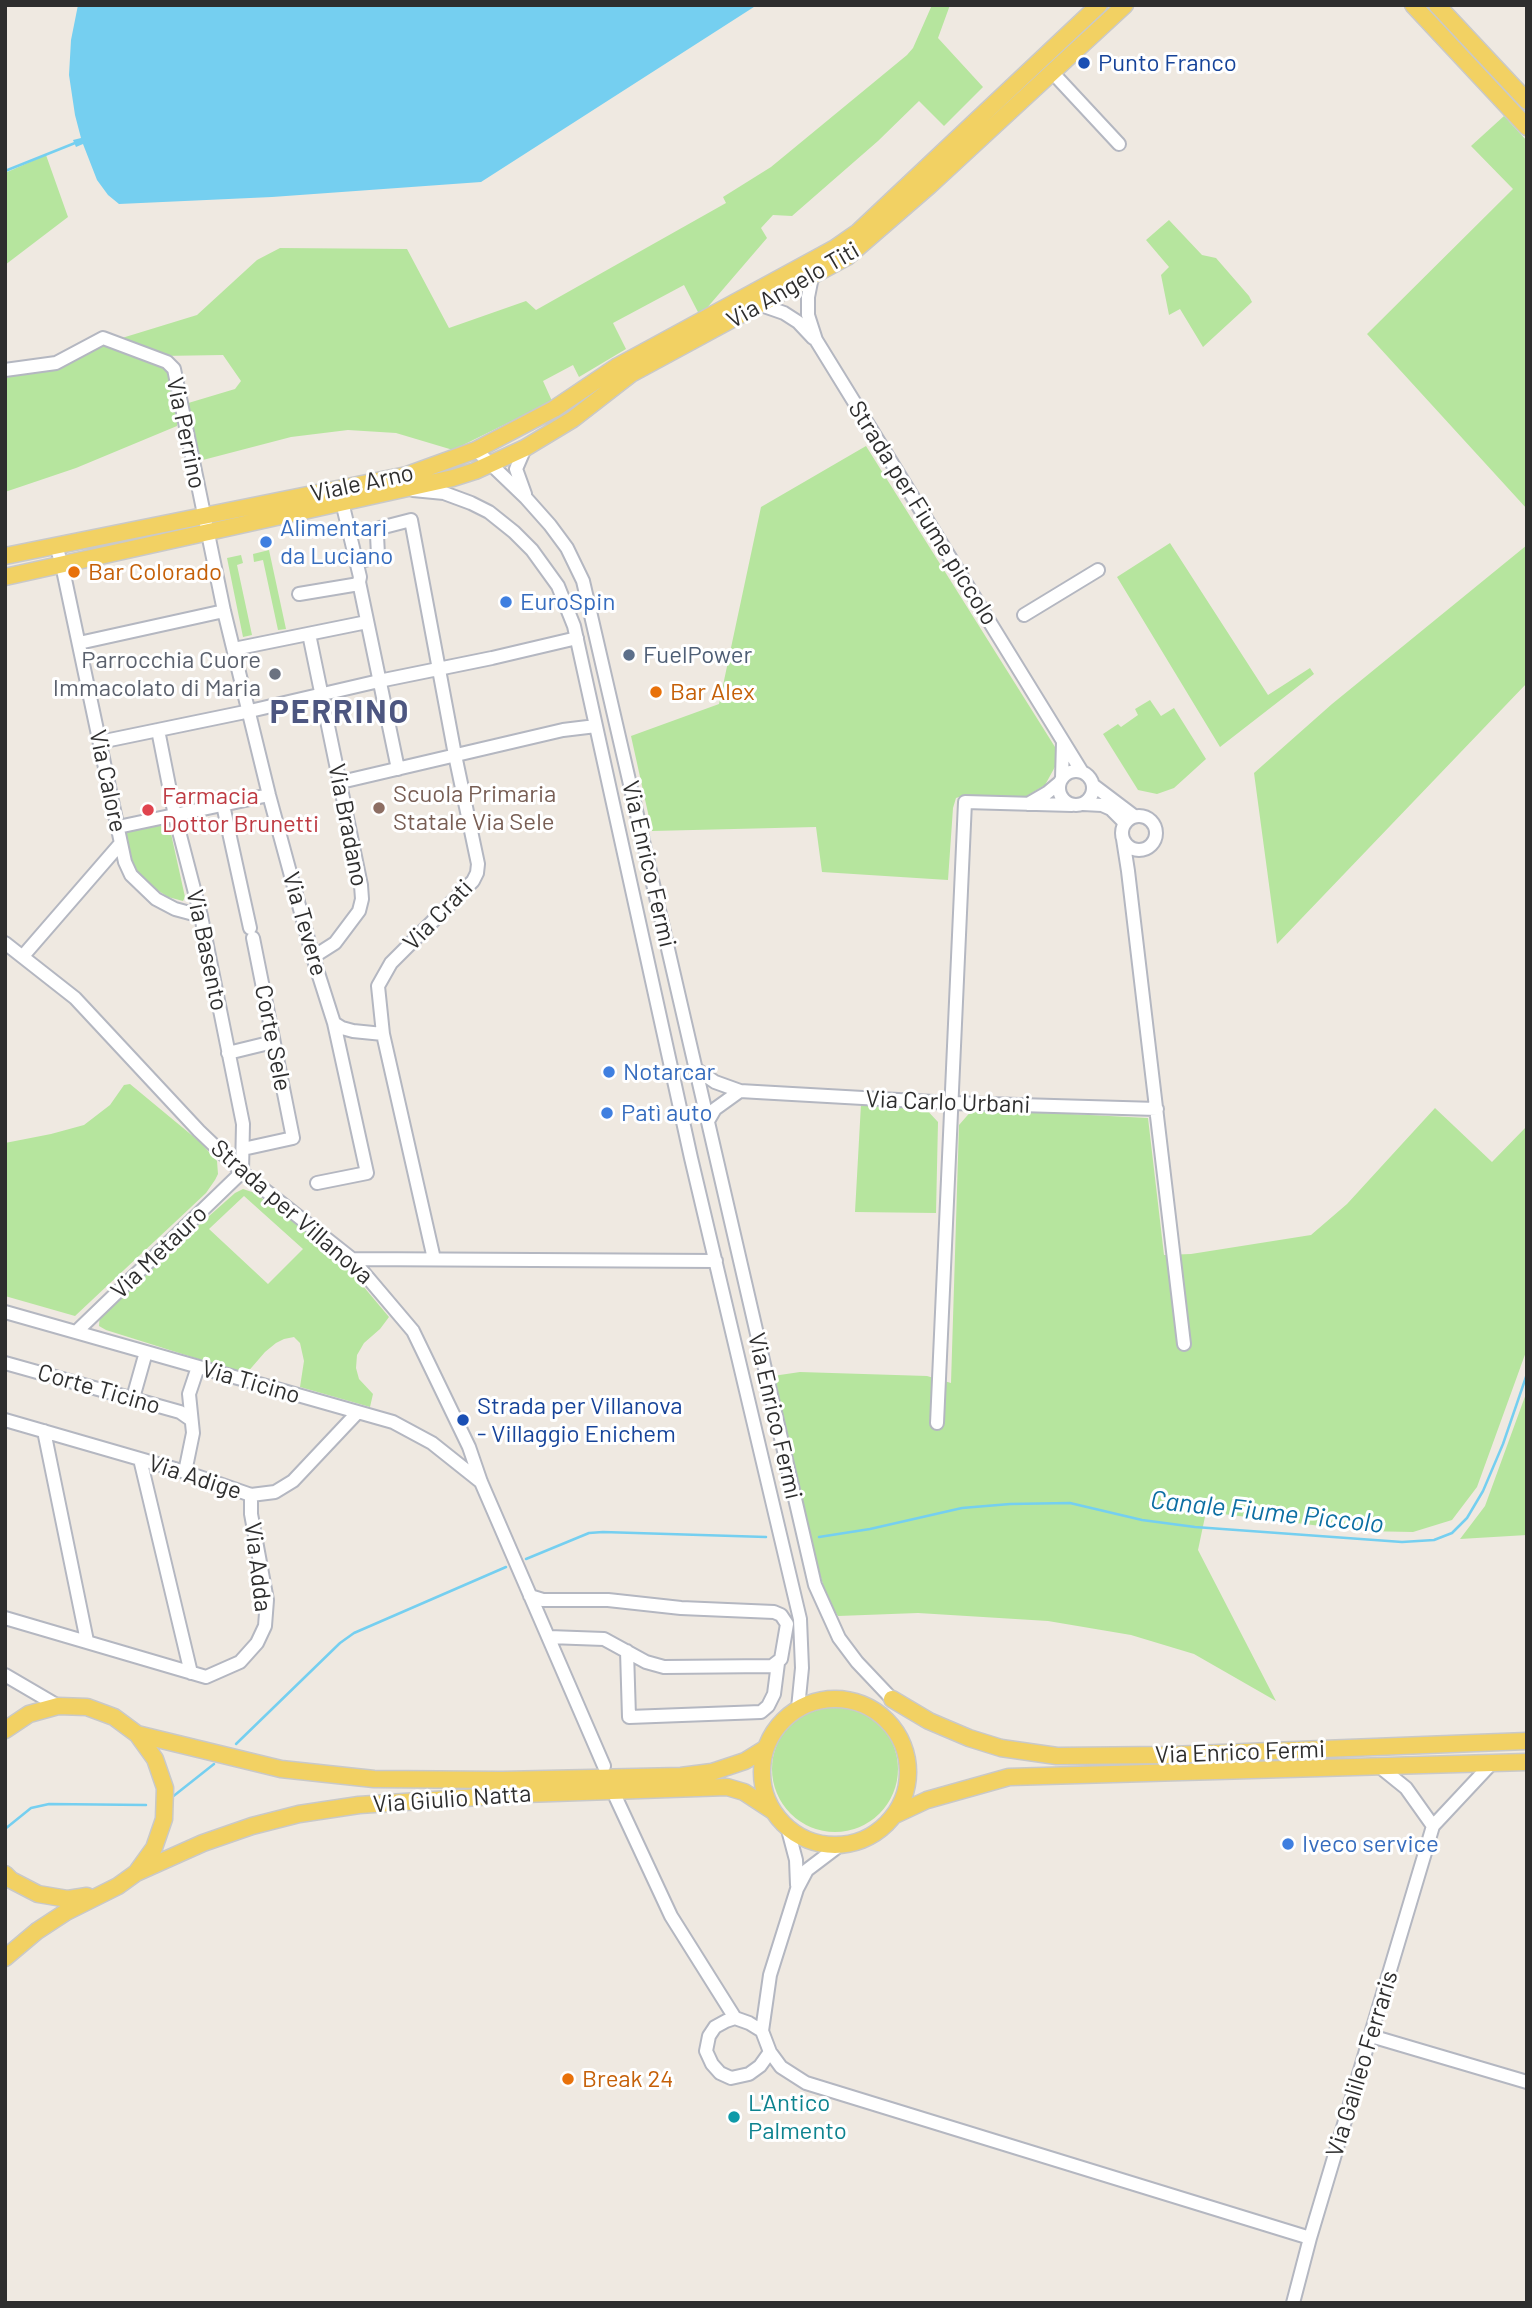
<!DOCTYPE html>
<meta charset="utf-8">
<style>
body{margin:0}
#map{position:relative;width:1532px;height:2308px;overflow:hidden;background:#efe9e1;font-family:Barlow,sans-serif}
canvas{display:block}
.frame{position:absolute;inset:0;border:7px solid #2e2e2e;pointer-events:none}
</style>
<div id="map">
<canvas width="1532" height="2308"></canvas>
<div class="frame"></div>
</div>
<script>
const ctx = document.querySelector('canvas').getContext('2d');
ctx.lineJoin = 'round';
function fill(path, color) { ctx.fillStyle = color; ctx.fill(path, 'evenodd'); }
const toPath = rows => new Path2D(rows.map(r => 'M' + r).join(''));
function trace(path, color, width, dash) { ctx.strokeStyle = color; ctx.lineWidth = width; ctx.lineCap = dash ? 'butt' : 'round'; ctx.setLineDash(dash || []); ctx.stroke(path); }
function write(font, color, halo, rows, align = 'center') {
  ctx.font = font + ' Barlow,sans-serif'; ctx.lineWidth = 6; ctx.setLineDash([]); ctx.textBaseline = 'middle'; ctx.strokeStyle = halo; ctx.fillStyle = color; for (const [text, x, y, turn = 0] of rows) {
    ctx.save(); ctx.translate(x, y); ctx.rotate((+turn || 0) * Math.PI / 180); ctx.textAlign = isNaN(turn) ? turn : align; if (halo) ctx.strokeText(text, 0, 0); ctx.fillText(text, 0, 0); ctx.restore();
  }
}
fill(toPath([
 [932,5,950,5,938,38,983,87,944,126,919,101,878,141,792,216,773,215,761,228,767,238,700,316,684,285,613,323,626,349,579,377,573,365,543,381,552,401,453,450,396,433,348,430,291,437,199,461,185,404,235,389,241,381,223,355,161,356,122,338,197,315,257,260,280,248,407,249,449,328,526,301,536,310,726,203,723,197,771,167,907,55,913,48],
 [1504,116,1527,141,1527,509,1367,334,1513,189,1471,146],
 [46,155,68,217,5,265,5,173],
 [1169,220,1202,255,1216,258,1249,296,1252,302,1203,347,1180,309,1169,315,1161,275,1169,267,1146,240],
 [99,345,105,345,166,368,173,385,177,405,177,426,76,468,5,492,5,378,25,374,51,371,67,360],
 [866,446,1055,747,1056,765,1045,785,1025,797,966,795,956,798,953,808,948,880,822,872,816,827,652,831,631,736,719,704,761,507],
 [1170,543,1268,695,1310,668,1314,674,1220,747,1117,577],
 [1527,545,1527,683,1277,944,1254,773,1332,704],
 [269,550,286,629,278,630,263,560,254,562,253,554],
 [241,555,243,563,237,565,252,635,243,637,227,558],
 [1150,700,1161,716,1174,708,1206,759,1174,788,1157,794,1138,790,1103,734,1118,724,1121,727,1138,715,1135,709],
 [168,820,185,897,183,901,168,897,148,884,137,871,130,857,125,829],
 [130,1084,200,1142,217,1161,218,1174,215,1180,206,1193,75,1316,5,1296,5,1143,51,1134,84,1125,110,1105,124,1085],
 [861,1104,924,1107,938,1122,936,1213,855,1212],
 [1435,1108,1492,1162,1527,1126,1527,1349,1477,1487,1452,1520,1413,1532,1362,1531,1206,1512,1198,1550,1276,1701,1194,1654,1131,1635,1048,1621,918,1613,838,1616,828,1601,816,1561,773,1376,800,1372,927,1376,951,1383,959,1125,973,1109,1148,1118,1164,1255,1191,1254,1311,1235,1347,1204],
 [243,1189,255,1193,337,1255,389,1317,380,1329,364,1343,357,1355,356,1368,359,1379,373,1394,370,1407,300,1387,304,1361,300,1343,294,1337,284,1339,276,1343,265,1352,246,1374,106,1330,99,1326,100,1313,235,1193],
 [244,1196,303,1249,268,1284,209,1229],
 [1527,1391,1527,1535,1460,1539,1485,1506],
 '772 1769a63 63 0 1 1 126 0a63 63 0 1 1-126 0Z'
]), '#b6e59e');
fill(toPath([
 [78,5,757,5,481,182,272,197,119,204,108,195,97,180,83,144,76,147,73,140,81,138,75,115,69,75,71,40]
]), '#75cff0');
trace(toPath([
 [5,171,75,143],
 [819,1537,870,1529,962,1508,1010,1504,1070,1503,1142,1520,1195,1527,1402,1542,1434,1540,1452,1533,1467,1518,1483,1491,1503,1444,1527,1374],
 [526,1559,589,1533,603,1532,766,1537],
 [236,1744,340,1643,354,1633,506,1567],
 [171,1798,214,1764],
 [5,1829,31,1808,49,1804,146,1805]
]), '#75cff0', 2.5);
const minor = toPath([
 [1052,72,1119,144],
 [812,277,808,297,808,315,816,340,1082,772],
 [761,305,784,313,798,322,813,338],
 [5,370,56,363,103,338,167,362,174,369,224,611,269,795,313,957,334,1023,342,1028,353,1031,383,1034],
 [525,448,516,469,525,494],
 [476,450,526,498,550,525,567,548,583,581,815,1585,839,1638,857,1662,892,1699],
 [413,490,444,493,471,503,489,512,514,532,532,550,558,586,574,626,691,1158,800,1619,802,1668,798,1708],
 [342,502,360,577,359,582,398,769],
 [56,546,62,565,125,862,131,875,156,899,175,909,201,916],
 [356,562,373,558,378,555,377,535,380,528,411,520,455,755,478,864,477,873,473,881,391,963,378,986,383,1034,434,1259],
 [299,594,359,584],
 [1024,615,1098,570],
 [309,634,361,885,362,899,359,911,335,943,313,957],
 [79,643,224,611],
 [234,649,367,622],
 [158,730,175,816,201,916,243,1124,242,1172],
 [100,742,250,711,379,681,492,658,577,638],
 '1059 788a17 17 0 1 1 34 0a17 17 0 1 1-34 0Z',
 [1062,778,1063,742],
 [341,782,563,730,596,726],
 [1093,785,1134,816],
 [1028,804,1047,793,1059,783],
 [1083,804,1102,805,1111,809,1125,823],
 [223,805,250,928],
 '1122 833a17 17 0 1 1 34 0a17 17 0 1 1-34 0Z',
 [118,827,269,795],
 [1123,839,1128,871,1184,1344],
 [5,943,75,998,199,1131,242,1172,352,1259,413,1331,469,1447,481,1482,604,1766],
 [23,956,121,843],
 [228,1053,273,1042],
 [696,1069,715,1082,740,1091,757,1092,951,1103,1157,1109],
 [708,1121,715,1109,740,1091],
 [243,1149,293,1138,253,938],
 [317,1183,367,1173,334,1023],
 [352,1259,716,1261],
 [5,1312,393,1422,432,1443,481,1482],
 [76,1332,242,1172],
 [5,1363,180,1412,190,1419],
 [133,1398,146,1352],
 [5,1420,185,1472,251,1495,275,1492,293,1481,358,1412],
 [937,1423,965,802,1072,805],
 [44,1431,87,1641],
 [140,1459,191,1673],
 [185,1472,193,1433,189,1394,198,1367],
 [530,1596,543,1600,608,1600,681,1608,774,1612,781,1615,787,1624,781,1659,772,1666,664,1667,646,1662,604,1639,549,1637],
 [5,1618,206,1677,240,1662,257,1643,265,1626,267,1600,251,1514,251,1495],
 [627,1651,629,1717,761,1712,768,1706,774,1694,778,1663],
 [5,1675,58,1706],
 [1380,1767,1406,1788,1433,1826],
 [616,1798,671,1916,735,2018],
 [787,1826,796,1860,797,1885],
 [840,1845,807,1870,797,1889,770,1975,762,2031,770,2052,781,2067,806,2083,1310,2238],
 [762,2031,749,2023,735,2018,726,2021,715,2027,709,2036,706,2051,712,2064,720,2073,731,2078,749,2074,760,2066,770,2052],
 [1371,2036,1527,2082],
 [1293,2303,1310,2238,1433,1826,1492,1763]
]);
const major = toPath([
 [1413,5,1527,127],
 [1437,5,1527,101],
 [5,556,407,475,476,450,554,409,618,366,835,248,858,232,1099,5],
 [5,577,453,478,475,471,525,448,573,419,631,374,847,257,929,186,1125,5],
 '762 1772a73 73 0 1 1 146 0a73 73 0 1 1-146 0Z',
 [892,1699,929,1721,969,1738,1001,1748,1057,1756,1170,1755,1527,1741],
 [5,1730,29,1714,58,1706,87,1707,114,1717,137,1734,155,1759,165,1788,164,1819,154,1848,136,1873,118,1886,66,1912,37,1931,5,1958],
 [137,1734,281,1769,374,1779,502,1780,681,1776,712,1772,745,1761,766,1748],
 [895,1815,927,1800,1009,1777,1527,1762],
 [136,1873,203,1843,252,1826,299,1814,359,1805,524,1794,727,1787,744,1792,773,1811],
 [5,1874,11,1880,38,1894,68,1899,87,1896]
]);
trace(minor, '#b4b7c1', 16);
trace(major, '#c9c9c9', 19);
trace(minor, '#fff', 12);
trace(major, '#f2d163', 16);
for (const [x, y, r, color] of [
 [1084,63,7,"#1a4fb4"],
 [266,542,7,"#3f7fe0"],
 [74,572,7,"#e8710a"],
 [506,602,7,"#3f7fe0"],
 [629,655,7,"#5c6f8a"],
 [275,674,7,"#6b7280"],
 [656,692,7,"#e8710a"],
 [379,808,7,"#8d6e63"],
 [148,810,7,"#e0444e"],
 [609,1072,7,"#3f7fe0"],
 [607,1113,7,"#3f7fe0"],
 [463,1420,7,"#1a4fb4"],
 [1288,1844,7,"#3f7fe0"],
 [568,2079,7,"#e8710a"],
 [734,2117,7,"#0f9aa8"]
]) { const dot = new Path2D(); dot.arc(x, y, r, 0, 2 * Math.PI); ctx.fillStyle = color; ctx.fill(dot); trace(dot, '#fff', 2.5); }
write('24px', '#164399', '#fff', [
 ["Punto Franco",1098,63],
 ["Strada per Villanova",477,1406],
 ["- Villaggio Enichem",477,1434]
], 'left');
write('24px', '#2e2e2e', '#fff', [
 ["Via Angelo Titi",793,285,-30],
 ["Via Perrino",186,433,78],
 ["Viale Arno",362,483,-12],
 ["Strada per Fiume piccolo",923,513,58],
 ["Via Calore",108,781,78],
 ["Via Bradano",348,825,79],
 ["Via Enrico Fermi",649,864,77],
 ["Via Crati",438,915,-46],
 ["Via Tevere",305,924,74],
 ["Via Basento",207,950,78],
 ["Corte Sele",273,1038,79],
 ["Via Carlo Urbani",948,1102,2],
 ["Strada per Villanova",292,1212,41],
 ["Via Metauro",159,1252,-44],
 ["Via Ticino",251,1382,16],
 ["Corte Ticino",99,1389,16],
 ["Via Enrico Fermi",775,1416,77],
 ["Via Adige",195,1477,18],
 ["Via Adda",258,1567,83],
 ["Via Enrico Fermi",1240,1752,-2],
 ["Via Giulio Natta",452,1799,-4],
 ["Via Galileo Ferraris",1362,2064,-73]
]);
write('24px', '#366cbe', '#fff', [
 ["Alimentari",280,528],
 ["da Luciano",280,556],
 ["EuroSpin",520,602],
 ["Notarcar",623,1072],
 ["Patì auto",621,1113],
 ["Iveco service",1302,1844]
], 'left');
write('24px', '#c56008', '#fff', [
 ["Bar Colorado",88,572],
 ["Bar Alex",670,692],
 ["Break 24",582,2079]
], 'left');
write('24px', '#4e5e75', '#fff', [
 ["FuelPower",643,655]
], 'left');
write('24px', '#5b616d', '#fff', [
 ["Parrocchia Cuore",261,660],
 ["Immacolato di Maria",261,688]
], 'right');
write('24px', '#785e54', '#fff', [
 ["Scuola Primaria",393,794],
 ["Statale Via Sele",393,822]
], 'left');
write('24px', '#be3a42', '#fff', [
 ["Farmacia",162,796],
 ["Dottor Brunetti",162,824]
], 'left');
write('24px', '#0d838f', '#fff', [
 ["L'Antico",748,2103],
 ["Palmento",748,2131]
], 'left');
write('italic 26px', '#0d6fa3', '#fff', [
 ["Canale Fiume Piccolo",1267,1512,6]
]);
ctx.letterSpacing = '2px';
write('bold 32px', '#4d5680', '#fff', [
 ["PERRINO",340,712]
]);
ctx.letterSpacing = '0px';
</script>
